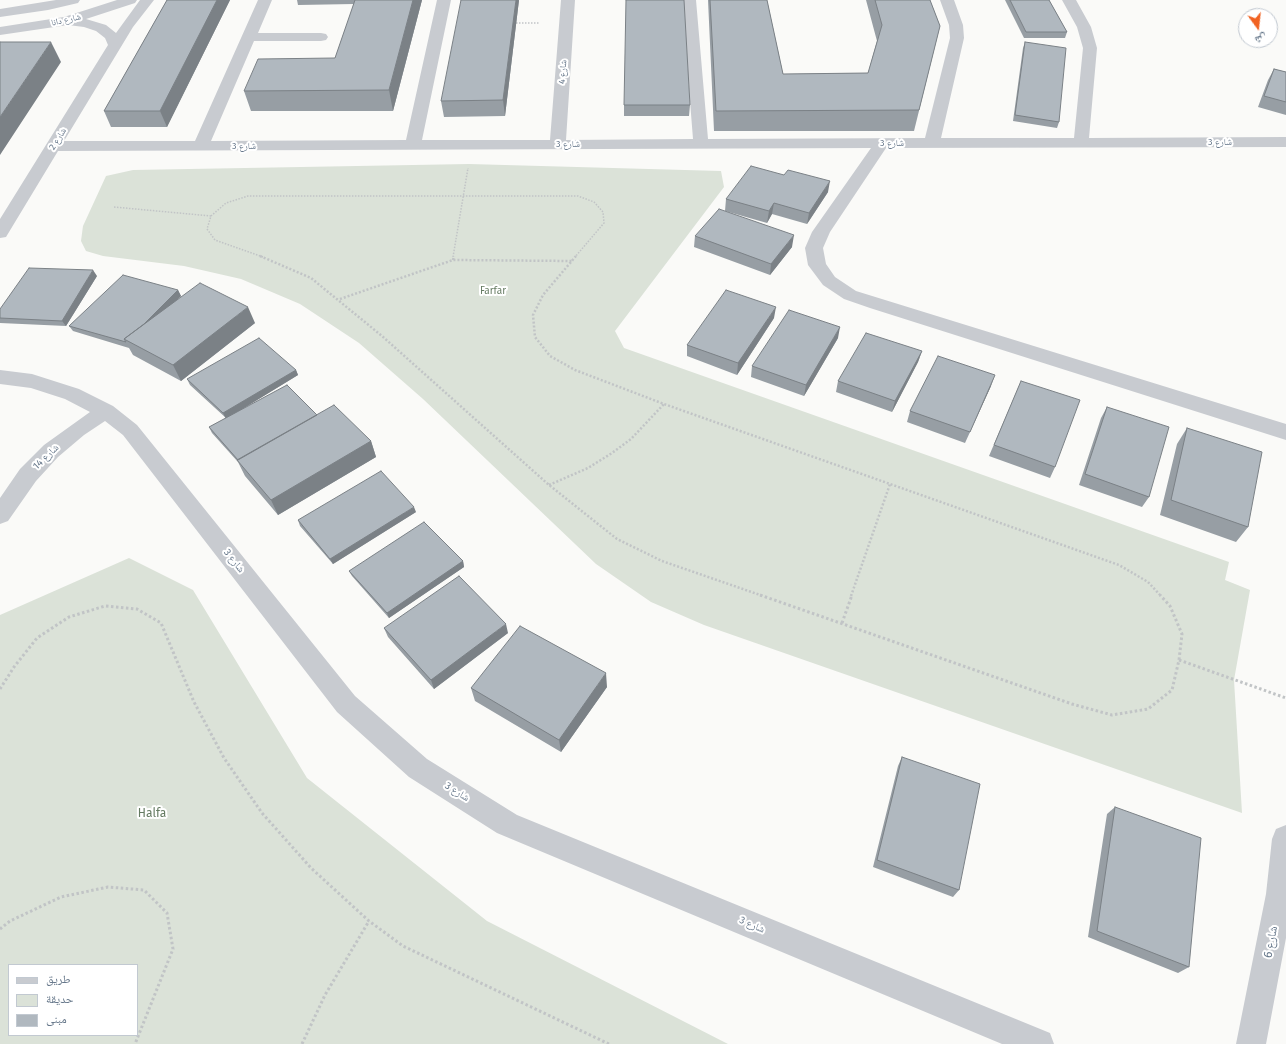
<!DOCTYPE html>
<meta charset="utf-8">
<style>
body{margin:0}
#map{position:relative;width:1286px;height:1044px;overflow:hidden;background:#fafaf8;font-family:"Fira Sans","Noto Naskh Arabic",sans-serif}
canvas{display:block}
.legend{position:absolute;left:8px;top:964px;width:130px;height:72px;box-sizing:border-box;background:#fff;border:1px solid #c2c9d1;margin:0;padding:5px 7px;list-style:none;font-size:12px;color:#67788b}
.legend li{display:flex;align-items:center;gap:8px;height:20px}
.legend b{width:20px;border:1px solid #c2c9d1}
.north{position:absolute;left:1238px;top:8px;width:40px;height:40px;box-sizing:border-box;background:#fff;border:1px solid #c2c9d1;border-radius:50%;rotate:165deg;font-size:11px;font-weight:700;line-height:16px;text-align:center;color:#67788b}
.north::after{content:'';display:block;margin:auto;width:14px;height:18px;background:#f16221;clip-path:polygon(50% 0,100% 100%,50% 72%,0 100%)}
</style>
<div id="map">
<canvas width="1286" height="1044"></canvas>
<ul class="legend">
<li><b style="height:5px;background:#c8cbd0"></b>طريق</li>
<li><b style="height:11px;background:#dbe2d8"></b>حديقة</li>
<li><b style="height:11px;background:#b0b8bf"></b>مبنى</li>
</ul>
<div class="north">ش</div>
</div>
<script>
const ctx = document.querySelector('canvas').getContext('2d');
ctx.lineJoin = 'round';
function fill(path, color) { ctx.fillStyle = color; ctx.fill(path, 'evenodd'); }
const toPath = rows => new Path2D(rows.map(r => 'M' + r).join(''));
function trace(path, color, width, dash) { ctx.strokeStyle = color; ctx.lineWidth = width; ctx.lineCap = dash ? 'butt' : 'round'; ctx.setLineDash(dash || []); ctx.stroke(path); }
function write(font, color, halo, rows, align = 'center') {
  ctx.font = font + ' "Fira Sans","Noto Naskh Arabic",sans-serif'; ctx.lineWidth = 4; ctx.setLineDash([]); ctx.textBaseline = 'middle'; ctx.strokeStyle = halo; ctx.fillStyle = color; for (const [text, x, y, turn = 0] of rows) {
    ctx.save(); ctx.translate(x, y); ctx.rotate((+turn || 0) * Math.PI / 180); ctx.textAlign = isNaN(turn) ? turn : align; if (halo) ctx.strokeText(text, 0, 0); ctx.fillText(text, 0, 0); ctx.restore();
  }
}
fill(toPath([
 [469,164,721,171,724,187,615,331,624,348,1229,562,1225,580,1250,590,1234,680,1242,813,704,625,651,602,596,564,423,399,359,343,300,304,241,279,184,266,103,256,86,251,81,241,83,226,106,176,133,170],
 [129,558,193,590,307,778,487,921,728,1044,0,1044,0,615],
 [9,965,137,965,137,1035,9,1035]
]), '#dbe2d8');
trace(toPath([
 [516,23,540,23],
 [114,207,211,216],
 [263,257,215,240,207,229,211,216,226,203,248,196,578,196,594,202,603,212,604,223,575,257],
 [453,257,468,168]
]), '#c1c4c6', 1.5, [1.5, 1.5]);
trace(toPath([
 [260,256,311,278,382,336,549,485,617,539,662,561,763,596],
 [576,256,543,295,533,315,535,337,550,356,575,370,664,404,1119,565,1148,582,1161,596],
 [453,260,454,256],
 [340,299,453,260,572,261],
 [549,485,588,468,612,453,631,439,664,404],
 [851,596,890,484]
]), '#c1c4c6', 2.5, [2, 2]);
trace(toPath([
 [760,595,1072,704,1112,715,1148,709,1172,690,1179,660,1182,634,1170,606,1160,595],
 [842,623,852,595],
 [1179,660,1286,698],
 [0,689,14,667,37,638,69,617,105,606,137,609,161,623,194,702,224,758,262,813,311,868,369,921,403,946,609,1044],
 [0,929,10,921,61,897,108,887,144,890,167,913,173,949,135,1044],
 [302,1044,325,995,369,921]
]), '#c1c4c6', 3, [2.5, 2.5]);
fill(toPath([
 [56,0,80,0,78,3,48,10,0,17,0,9,56,0],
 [117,0,137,0,135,3,86,19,106,25,116,33,140,0,154,0,133,27,64,141,195,141,258,0,272,0,258,33,321,33,326,34,328,37,326,40,321,41,254,41,211,141,406,140,437,0,451,0,422,140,550,140,561,0,575,0,566,140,693,139,682,0,696,0,708,139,925,138,950,38,949,25,940,0,954,0,963,25,964,38,941,138,1074,138,1083,48,1077,27,1062,0,1076,0,1091,27,1097,48,1089,138,1286,137,1286,147,886,148,830,232,823,248,826,264,835,277,856,291,1286,424,1286,440,870,308,844,299,823,285,808,265,805,248,812,232,871,148,58,151,6,237,0,238,0,219,108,45,105,38,96,31,84,27,68,25,0,35,0,27,64,17,117,0],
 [0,370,32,374,79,389,113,406,137,425,355,696,427,759,517,815,1050,1033,1054,1044,1002,1044,497,833,409,777,337,712,123,435,105,421,84,435,58,457,36,481,8,521,0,524,0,498,20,469,44,445,90,412,65,399,31,388,0,384,0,370],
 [1286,825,1286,938,1266,1044,1236,1044,1266,894,1272,839,1276,829,1286,825]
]), '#c8cbd0');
fill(toPath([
 [167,0,230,0,167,127,111,127,104,111],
 [297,0,422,0,393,111,251,111,244,91,335,58,354,4,298,5],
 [519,0,505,116,444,117,441,101],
 [708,0,767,0,783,74,868,73,877,41,866,0,930,0,940,26,914,131,714,131],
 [1005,0,1049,0,1067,32,1065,38,1024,38],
 [1025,42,1059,122,1057,128,1013,121,1023,48],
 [1274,69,1286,72,1286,115,1258,107,1268,80],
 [624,105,690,105,689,116,624,116],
 [784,175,828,192,807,224,772,214,767,223,725,211,726,199],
 [695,236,792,247,770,275,694,247],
 [97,276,66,326,0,323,0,309],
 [178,290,181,296,176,301,255,323,181,381,133,355,129,348,73,331,69,326],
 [774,318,737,375,687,356,687,345],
 [838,338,804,396,751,377,752,366],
 [922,351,918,362,892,412,836,392,838,381],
 [296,370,298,375,236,413,317,415,371,441,376,457,278,515,245,476,238,462,212,433,209,427,226,418,190,385,187,379],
 [1021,381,1055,467,1050,478,989,456],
 [991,386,965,443,907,422,910,411],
 [1107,407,1149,497,1142,507,1079,485,1101,418],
 [1187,428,1248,527,1236,542,1160,515,1177,444],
 [416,512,333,564,300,526,298,520],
 [463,561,464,567,389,618,352,576,349,571],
 [384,628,508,633,434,689,388,637],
 [607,687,561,752,475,701,471,688],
 [902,757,959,890,953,897,873,867,898,766],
 [1115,807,1189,967,1178,973,1088,937,1107,814]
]), '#979ea4');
fill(toPath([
 [217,0,230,0,167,127,160,111],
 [413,0,422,0,393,111,389,90],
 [516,0,519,0,505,116,503,100],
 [51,42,61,62,0,155,0,117],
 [830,181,828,192,807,224,809,213],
 [774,203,772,214,767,223,769,211],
 [794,235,792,247,770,275,771,264],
 [93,270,97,276,66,326,62,321],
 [178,290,181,296,133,344,128,340],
 [248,307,255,323,181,381,173,365],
 [776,307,774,318,737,375,738,363],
 [840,327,838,338,804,396,806,385],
 [922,351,918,362,892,412,895,401],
 [296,370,298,375,226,419,223,413],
 [995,375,991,386,965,443,970,432],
 [371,441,376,457,278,515,271,500],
 [414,507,416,512,333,564,330,559],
 [463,561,464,567,389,618,387,613],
 [506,624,508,633,434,689,431,680],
 [606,673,607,687,561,752,559,740]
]), '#7b8186');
const building = toPath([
 [167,0,217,0,160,111,104,111,167,0],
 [355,0,413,0,389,90,244,91,258,59,335,58,355,0],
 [461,0,516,0,503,100,441,101,461,0],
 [626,0,684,0,690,105,624,105,626,0],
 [710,0,767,0,783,74,868,73,882,25,875,0,930,0,940,26,919,110,716,111,710,0],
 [1010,0,1049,0,1067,32,1026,32,1010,0],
 [0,42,51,42,0,117,0,42],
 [1025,42,1066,48,1059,122,1015,115,1025,42],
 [1274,69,1286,72,1286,102,1264,96,1274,69],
 [751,166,784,175,788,170,830,181,809,213,774,203,769,211,726,199,751,166],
 [719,209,794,235,771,264,695,236,719,209],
 [29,268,93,270,62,321,0,318,0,309,29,268],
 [123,275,178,290,144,324,124,339,126,342,69,326,123,275],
 [200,283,248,307,173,365,124,339,200,283],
 [726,290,776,307,738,363,687,345,726,290],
 [789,310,840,327,806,385,752,366,789,310],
 [866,333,922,351,895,401,838,381,866,333],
 [259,338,296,370,223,413,187,379,259,338],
 [938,356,995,375,970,432,910,411,938,356],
 [1021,381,1080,400,1055,467,994,445,1021,381],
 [287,385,317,415,238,460,209,427,287,385],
 [334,405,371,441,271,500,237,460,334,405],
 [1107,407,1169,427,1149,497,1085,474,1107,407],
 [1187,428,1262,452,1248,527,1171,500,1187,428],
 [381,471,414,507,330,559,298,520,381,471],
 [424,522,463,561,387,613,349,571,424,522],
 [459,576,506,624,431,680,384,628,459,576],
 [520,626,606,673,559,740,471,688,520,626],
 [902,757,980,784,959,890,877,860,902,757],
 [1115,807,1201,838,1189,967,1097,931,1115,807]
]);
fill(building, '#b0b8bf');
trace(building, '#7b8186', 1);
write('9px', '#67788b', '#fff', [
 ["شارع دانا",66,20,-13],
 ["شارع 4",563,72,-86],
 ["شارع 2",58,139,-58],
 ["شارع 3",1220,142],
 ["شارع 3",892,143],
 ["شارع 3",568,144],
 ["شارع 3",244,146]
]);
write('10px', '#657b62', '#fff', [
 ["Farfar",493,291]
]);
write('10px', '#67788b', '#fff', [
 ["شارع 14",46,457,-44],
 ["شارع 3",234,561,52],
 ["شارع 3",457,792,32],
 ["شارع 3",752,925,23]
]);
write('12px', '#657b62', '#fff', [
 ["Halfa",152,814]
]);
write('12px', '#67788b', '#fff', [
 ["شارع 6",1271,942,-79]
]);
</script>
